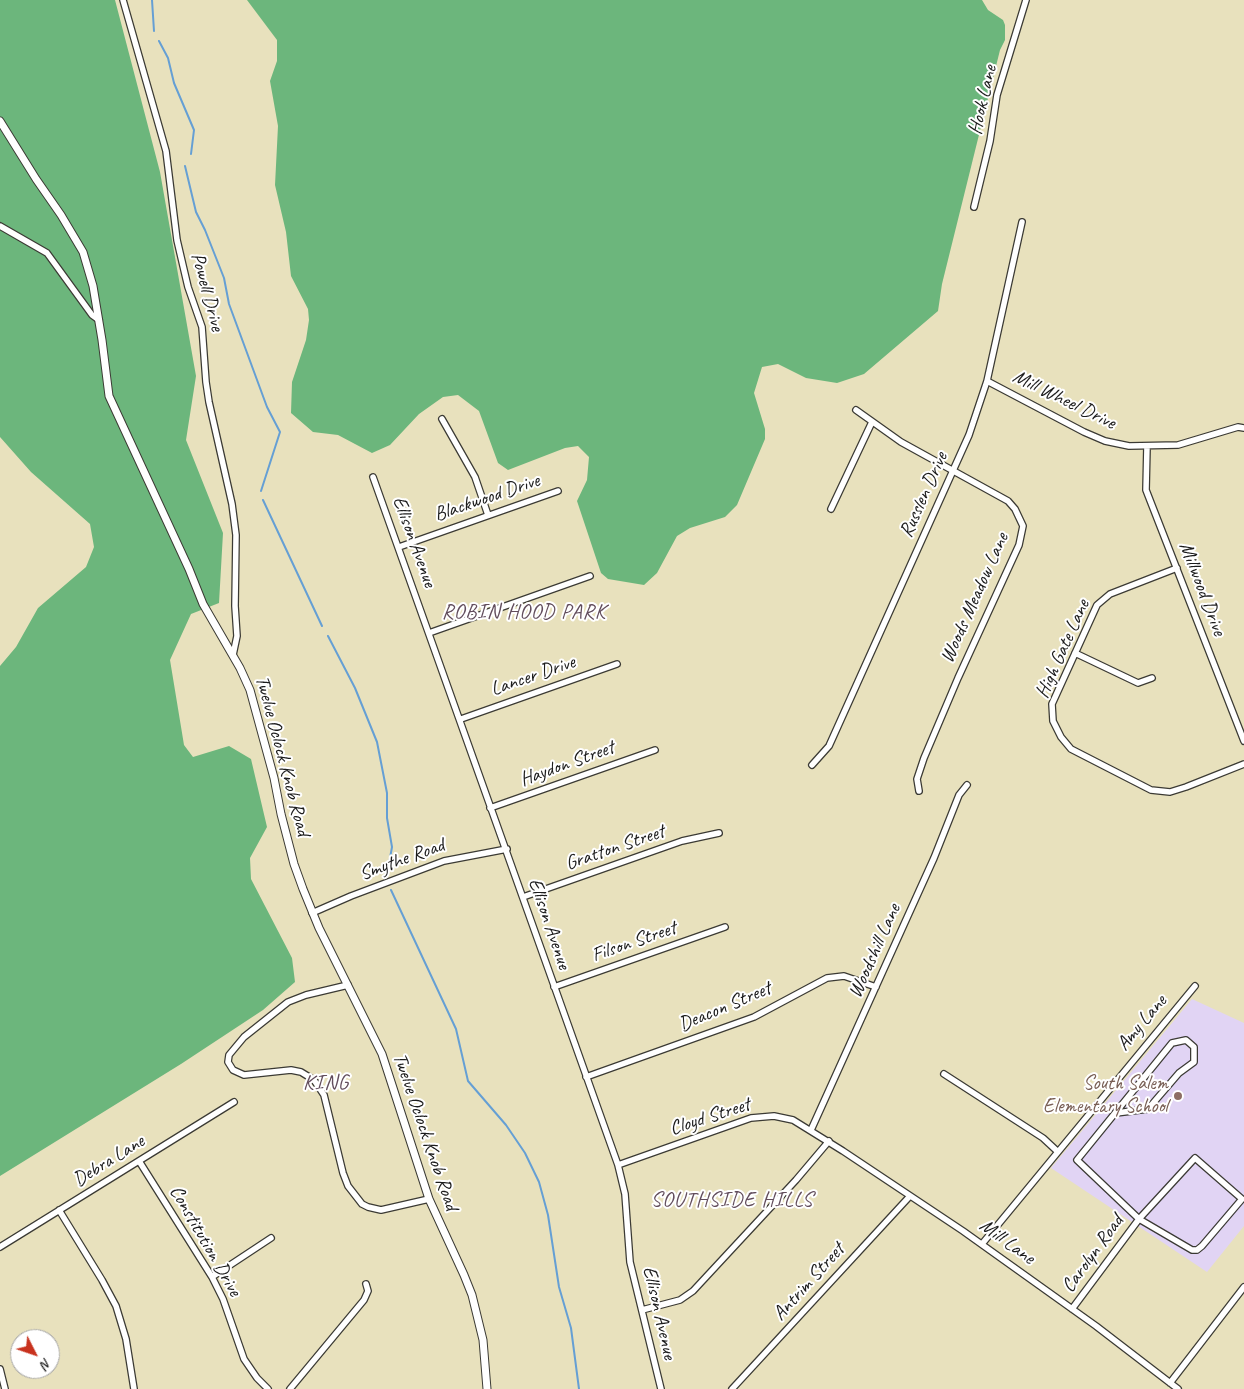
<!DOCTYPE html>
<style>
body{margin:0}
#map{position:relative;width:1244px;height:1389px;overflow:hidden;background:#e8e1bd;font-family:Caveat,sans-serif}
canvas{display:block}
.north{position:absolute;left:10px;top:1329px;width:50px;height:50px;box-sizing:border-box;background:#fff;border:1px solid #a4a4a4;border-radius:50%;rotate:131deg;font-size:14px;font-weight:700;line-height:20px;text-align:center;color:#1c1c1c}
.north::after{content:'';display:block;margin:auto;width:18px;height:22px;background:#c8321e;clip-path:polygon(50% 0,100% 100%,50% 72%,0 100%)}
</style>
<div id="map">
<canvas width="1244" height="1389"></canvas>
<div class="north">N</div>
</div>
<script>
const ctx = document.querySelector('canvas').getContext('2d');
ctx.lineJoin = 'round';
function fill(path, color) { ctx.fillStyle = color; ctx.fill(path, 'evenodd'); }
const toPath = rows => new Path2D(rows.map(r => 'M' + r).join(''));
function trace(path, color, width, dash) { ctx.strokeStyle = color; ctx.lineWidth = width; ctx.lineCap = dash ? 'butt' : 'round'; ctx.setLineDash(dash || []); ctx.stroke(path); }
function write(font, color, halo, rows, align = 'center') {
  ctx.font = font + ' Caveat,sans-serif'; ctx.lineWidth = 4; ctx.setLineDash([]); ctx.textBaseline = 'middle'; ctx.strokeStyle = halo; ctx.fillStyle = color; for (const [text, x, y, turn = 0] of rows) {
    ctx.save(); ctx.translate(x, y); ctx.rotate((+turn || 0) * Math.PI / 180); ctx.textAlign = isNaN(turn) ? turn : align; if (halo) ctx.strokeText(text, 0, 0); ctx.fillText(text, 0, 0); ctx.restore();
  }
}
fill(toPath([
 [1192,999,1244,1023,1244,1226,1207,1272,1051,1168]
]), '#e1d4f4');
fill(toPath([
 [0,0,115,0,160,172,196,376,186,440,223,533,219,603,191,614,170,660,184,745,193,757,229,746,251,759,267,827,250,858,251,879,292,958,295,982,263,1010,181,1064,0,1176,0,666,16,647,38,608,86,567,94,547,90,524,31,472,0,437],
 [247,0,982,0,988,10,1003,20,1005,25,1005,40,1000,50,942,284,938,311,864,374,837,383,806,378,778,364,762,367,754,393,765,429,765,439,737,505,725,517,690,528,677,536,657,573,644,585,608,579,601,573,577,501,587,480,589,457,578,446,565,448,508,470,498,463,479,411,458,395,443,397,419,414,390,445,372,453,338,435,313,432,291,413,292,382,306,340,309,320,308,309,291,276,286,232,275,185,278,126,270,81,277,61,277,40]
]), '#6cb67c');
trace(toPath([
 [152,0,154,31],
 [159,41,168,58,174,83,194,130,191,154],
 [185,166,196,212,205,230,224,278,229,304,267,407,280,432,261,491],
 [263,500,322,626],
 [328,636,355,688,377,742,387,793,387,818,392,847,387,875],
 [391,890,456,1029,468,1081,506,1125,525,1153,539,1182,548,1215,559,1287,571,1328,579,1389]
]), '#659fd4', 2);
const minor = toPath([
 [123,0,166,151,177,240,188,287,202,327,206,382,209,402,232,504,236,535,235,606,237,636,233,655],
 [974,207,990,141,997,95,1026,0],
 [0,226,47,253,92,315,99,320],
 [987,381,1084,432,1105,441,1129,446,1178,445,1238,427,1244,428],
 [856,410,901,442,1008,501,1015,509,1023,526,1019,545,958,678,924,758,917,779,919,791],
 [442,419,475,477,488,515],
 [1147,446,1146,490,1244,741],
 [373,477,618,1165,625,1194,630,1262,661,1389],
 [831,509,872,422],
 [399,547,558,491],
 [1177,568,1110,594,1097,605,1052,704,1053,721,1061,737,1071,749,1151,790,1170,792,1186,787,1244,764],
 [429,633,590,576],
 [1075,653,1138,683,1152,678],
 [461,719,617,664],
 [812,765,829,746,969,435,987,381,1022,222],
 [490,808,655,750],
 [523,897,682,841,719,833],
 [312,913,351,896,444,861,507,849],
 [348,985,306,995,288,1002,244,1037,229,1055,228,1062,233,1070,244,1075,291,1070,301,1072,314,1080,324,1095,343,1173,348,1186,362,1204,368,1207,381,1210,429,1199],
 [554,987,725,927],
 [944,1074,1043,1138,1057,1151],
 [586,1077,754,1017,827,978,844,976,876,987],
 [811,1130,934,858,959,795,967,785],
 [139,1161,212,1277,223,1299,244,1359,257,1378,268,1389],
 [618,1165,751,1118,774,1116,793,1120,843,1151,963,1231,1096,1326,1178,1389],
 [59,1210,102,1280,116,1306,126,1339,134,1389],
 [982,1244,1195,986],
 [0,1247,234,1102],
 [212,1277,271,1238],
 [1072,1309,1139,1219,1195,1158,1242,1199,1202,1246,1197,1250,1192,1250,1139,1219,1077,1160,1172,1043,1186,1040,1194,1047,1194,1062,1179,1073,1148,1109,1116,1113],
 [642,1310,680,1300,693,1291,796,1180,829,1141],
 [0,1369,5,1389],
 [1170,1383,1244,1287],
 [290,1389,364,1300,368,1291,366,1284],
 [732,1389,910,1196]
]);
const tertiary = toPath([
 [0,121,36,179,61,215,83,252,93,286,102,340,109,396,189,569,203,604,240,668,250,690,274,778,281,814,294,864,303,889,319,928,382,1054,429,1199,464,1275,472,1295,483,1340,487,1389]
]);
trace(minor, '#3b3a34', 8);
trace(tertiary, '#3b3a34', 9);
trace(minor, '#fff', 5.5);
trace(tertiary, '#fff', 7);
for (const [x, y, r, color] of [
 [1178,1096,5,"#8d6e63"]
]) { const dot = new Path2D(); dot.arc(x, y, r, 0, 2 * Math.PI); ctx.fillStyle = color; ctx.fill(dot); trace(dot, '#fff', 2); }
write('20px', '#1c1c1c', '#fff', [
 ["Hook Lane",983,100,-77],
 ["Powell Drive",207,292,75],
 ["Mill Wheel Drive",1064,400,26],
 ["Russlen Drive",924,495,-66],
 ["Blackwood Drive",487,498,-19],
 ["Ellison Avenue",414,542,70],
 ["Millwood Drive",1202,589,69],
 ["Woods Meadow Lane",975,598,-66],
 ["High Gate Lane",1063,649,-66],
 ["Lancer Drive",533,676,-19],
 ["Twelve Oclock Knob Road",282,756,75],
 ["Haydon Street",567,764,-20],
 ["Gratton Street",615,848,-19],
 ["Smythe Road",402,860,-20],
 ["Ellison Avenue",549,924,71],
 ["Filson Street",634,942,-19],
 ["Woodshill Lane",875,951,-66],
 ["Deacon Street",725,1007,-23],
 ["Amy Lane",1142,1023,-50],
 ["Cloyd Street",710,1117,-18],
 ["Twelve Oclock Knob Road",425,1132,71],
 ["Debra Lane",109,1161,-32],
 ["Constitution Drive",205,1241,60],
 ["Mill Lane",1007,1242,36],
 ["Carolyn Road",1093,1254,-54],
 ["Antrim Street",809,1282,-48],
 ["Ellison Avenue",659,1313,77]
]);
write('20px', '#785e54', '#fff', [
 ["South Salem",1168,1084],
 ["Elementary School",1168,1107]
], 'right');
ctx.letterSpacing = '1px';
write('21px', '#624d5c', '#fff', [
 ["ROBIN HOOD PARK",524,612],
 ["KING",326,1083],
 ["SOUTHSIDE HILLS",732,1200]
]);
ctx.letterSpacing = '0px';
</script>
